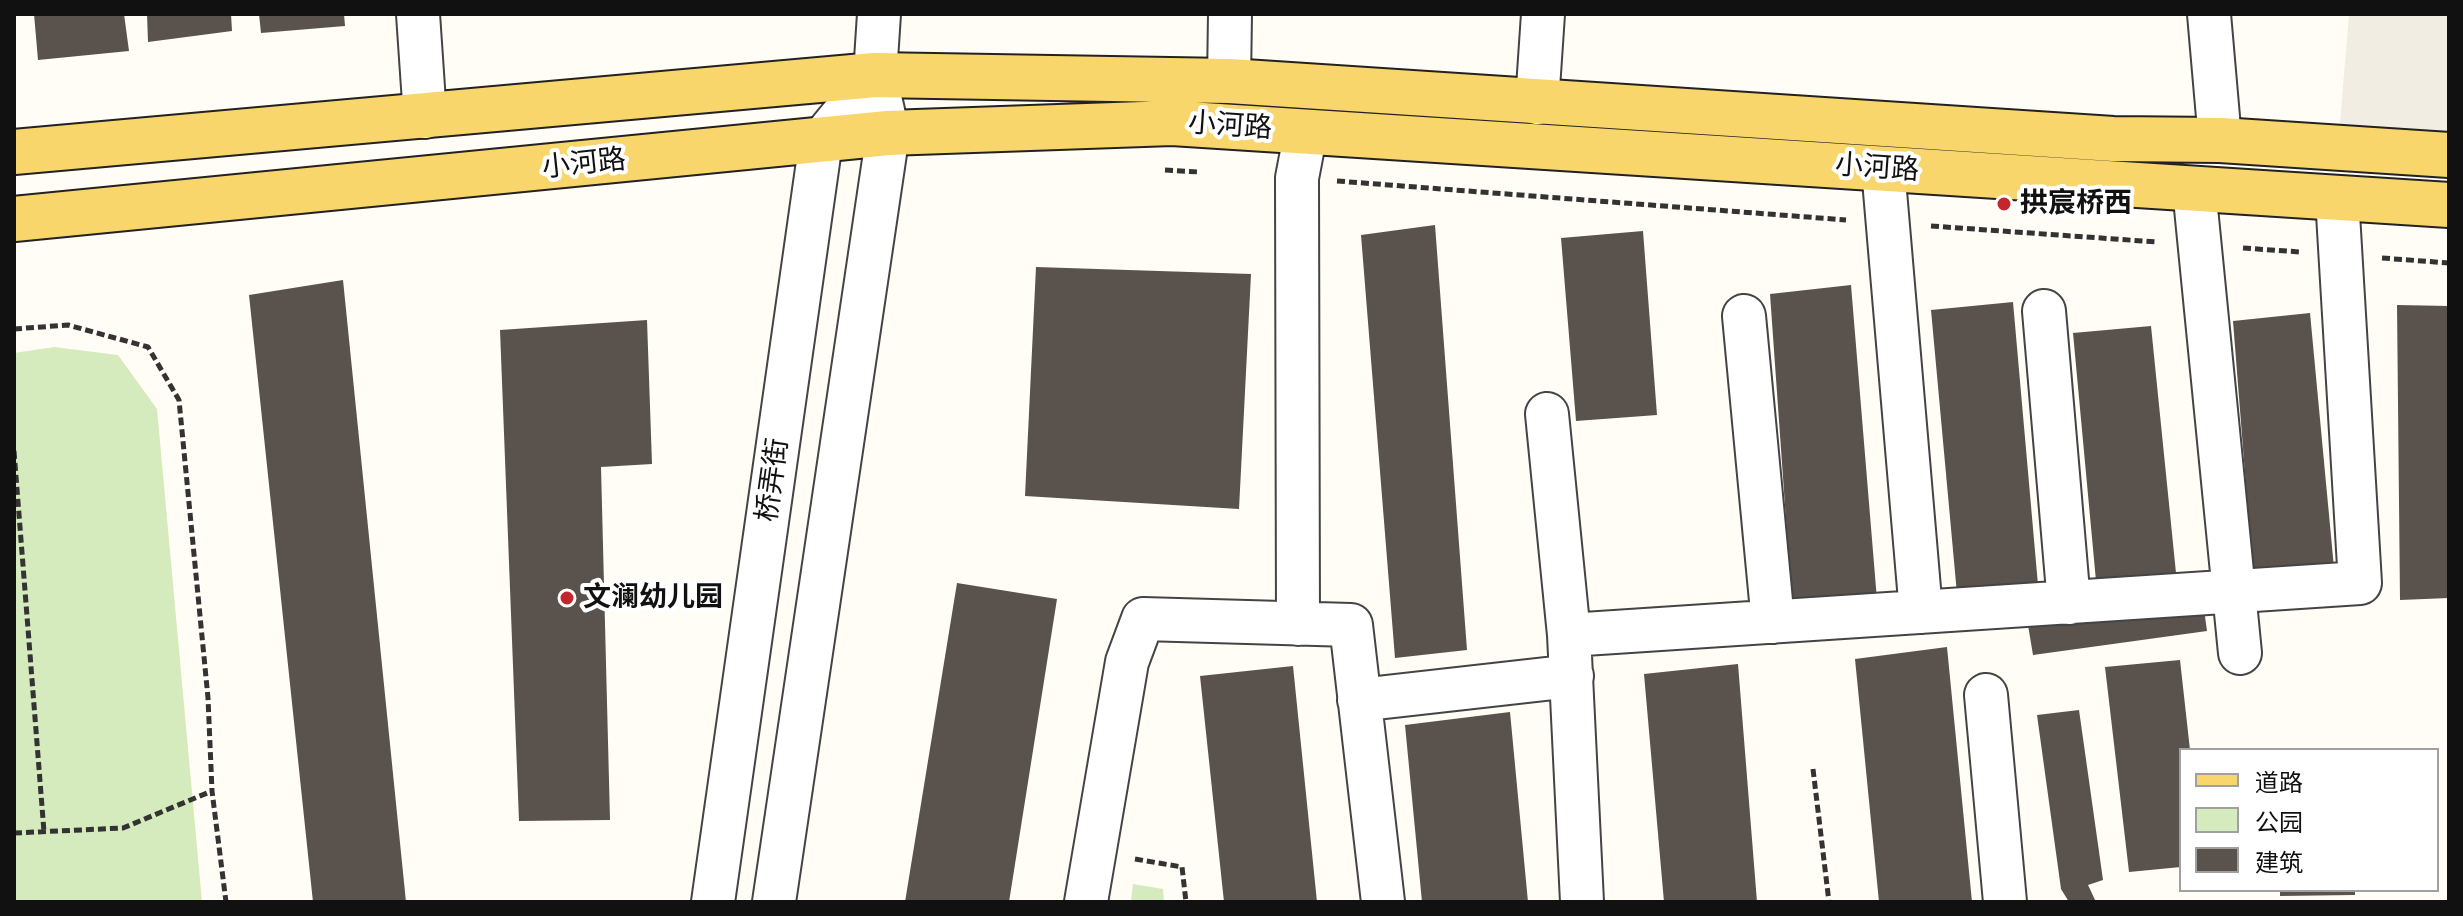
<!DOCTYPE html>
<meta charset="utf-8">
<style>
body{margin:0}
#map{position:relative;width:2463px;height:916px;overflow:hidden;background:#fffdf5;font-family:Literata,"Noto Sans SC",serif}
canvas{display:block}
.frame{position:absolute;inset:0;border:16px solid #111;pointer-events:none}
.legend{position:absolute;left:2179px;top:748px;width:260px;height:144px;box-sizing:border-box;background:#fff;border:2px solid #a0a0a0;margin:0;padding:10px 14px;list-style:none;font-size:24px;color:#111}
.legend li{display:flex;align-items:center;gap:16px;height:40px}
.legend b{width:40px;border:2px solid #a0a0a0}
</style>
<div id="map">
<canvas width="2463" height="916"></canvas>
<div class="frame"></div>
<ul class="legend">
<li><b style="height:10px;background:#f9d66b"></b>道路</li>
<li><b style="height:22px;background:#d5ebbd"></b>公园</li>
<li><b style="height:22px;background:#5a524d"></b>建筑</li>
</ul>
</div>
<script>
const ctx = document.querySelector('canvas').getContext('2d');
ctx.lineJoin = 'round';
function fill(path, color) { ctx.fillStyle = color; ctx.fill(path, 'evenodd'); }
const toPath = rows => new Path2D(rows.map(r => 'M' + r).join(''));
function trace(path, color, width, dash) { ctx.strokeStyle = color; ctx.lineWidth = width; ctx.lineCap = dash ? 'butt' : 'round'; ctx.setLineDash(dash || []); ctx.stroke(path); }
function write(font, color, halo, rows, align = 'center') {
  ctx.font = font + ' Literata,"Noto Sans SC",serif'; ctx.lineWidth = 8; ctx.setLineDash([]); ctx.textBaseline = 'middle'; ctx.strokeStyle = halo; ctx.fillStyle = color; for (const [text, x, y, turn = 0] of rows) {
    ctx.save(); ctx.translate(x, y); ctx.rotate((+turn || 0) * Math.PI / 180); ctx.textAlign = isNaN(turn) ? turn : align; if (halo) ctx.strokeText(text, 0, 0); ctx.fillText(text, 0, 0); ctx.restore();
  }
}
fill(toPath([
 [54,347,118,355,157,409,202,902,14,902,14,353],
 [1133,884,1163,889,1164,902,1131,902]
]), '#d5ebbd');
fill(toPath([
 [2349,14,2449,14,2449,155,2338,147]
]), '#f1ede2');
fill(toPath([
 [34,14,124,14,129,51,38,60],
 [147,14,231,14,232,31,148,42],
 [259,14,344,14,345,26,261,33],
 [1435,225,1467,650,1395,658,1361,235],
 [1643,231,1657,415,1576,421,1561,238],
 [1036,267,1251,274,1239,509,1025,496],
 [343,280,406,902,313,902,249,295],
 [1851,285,1877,600,1792,604,1770,294],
 [2013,302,2038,585,1957,594,1931,310],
 [2397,305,2449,306,2449,598,2400,600],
 [2310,313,2334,568,2253,575,2233,321],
 [647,320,652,464,601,467,610,820,519,821,500,330],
 [2151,326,2176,573,2096,581,2073,333],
 [957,583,1057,599,1009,902,905,902],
 [2203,602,2207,631,2033,655,2028,625],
 [1947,647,1972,902,1879,902,1855,659],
 [2180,660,2190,750,2181,750,2181,867,2129,872,2105,667],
 [1738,664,1757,902,1664,902,1644,674],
 [1293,666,1317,902,1224,902,1200,676],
 [2079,710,2103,880,2088,885,2096,902,2069,902,2061,889,2037,715],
 [1510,712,1528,902,1422,902,1405,725],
 [2280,890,2355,890,2355,895,2280,896]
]), '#5a524d');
const minor = toPath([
 [418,14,425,117],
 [2209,14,2220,140],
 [1229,81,1230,14],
 [1537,103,1543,14],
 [1883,168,1921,612],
 [2194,188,2240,653],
 [2044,311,2069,603],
 [1744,316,1773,622],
 [1547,414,1569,635,1582,902],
 [1298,624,1297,178,1306,131],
 [1569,635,2360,583,2337,197],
 [1986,695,2005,902],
 [1359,700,1572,676],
 [713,902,821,141,875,75],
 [774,902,888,133,875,75,879,14],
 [1086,902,1127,662,1143,619,1351,625,1383,902]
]);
const major = toPath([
 [14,152,875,75,1229,81,2113,139,2220,140,2449,155],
 [14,219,888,133,1172,123,2449,205]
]);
trace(minor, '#444', 46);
trace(major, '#222', 48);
trace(toPath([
 [1165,170,1199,172],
 [1337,181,1846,220],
 [1931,226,2157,242],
 [2243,248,2300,252],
 [2382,258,2449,263],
 [14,329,68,325,148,347,179,400,208,698,212,791,226,902],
 [14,451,44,832],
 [1813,769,1829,902],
 [14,833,123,828,212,791],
 [1135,859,1182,867,1186,902]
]), '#333', 5, [8, 4]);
trace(minor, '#fff', 42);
trace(major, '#f9d66b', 44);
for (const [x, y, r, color] of [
 [2004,204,8,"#c4262e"],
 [567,598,8,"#c4262e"]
]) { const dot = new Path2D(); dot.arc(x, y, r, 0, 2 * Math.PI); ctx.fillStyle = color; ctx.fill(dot); trace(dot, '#fff', 3); }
write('28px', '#111', '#fff', [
 ["小河路",1230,126,4],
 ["小河路",584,164,-6],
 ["小河路",1877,168,4],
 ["桥弄街",773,480,-82]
]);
write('bold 28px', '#111', '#fff', [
 ["拱宸桥西",2020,204],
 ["文澜幼儿园",583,598]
], 'left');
</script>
